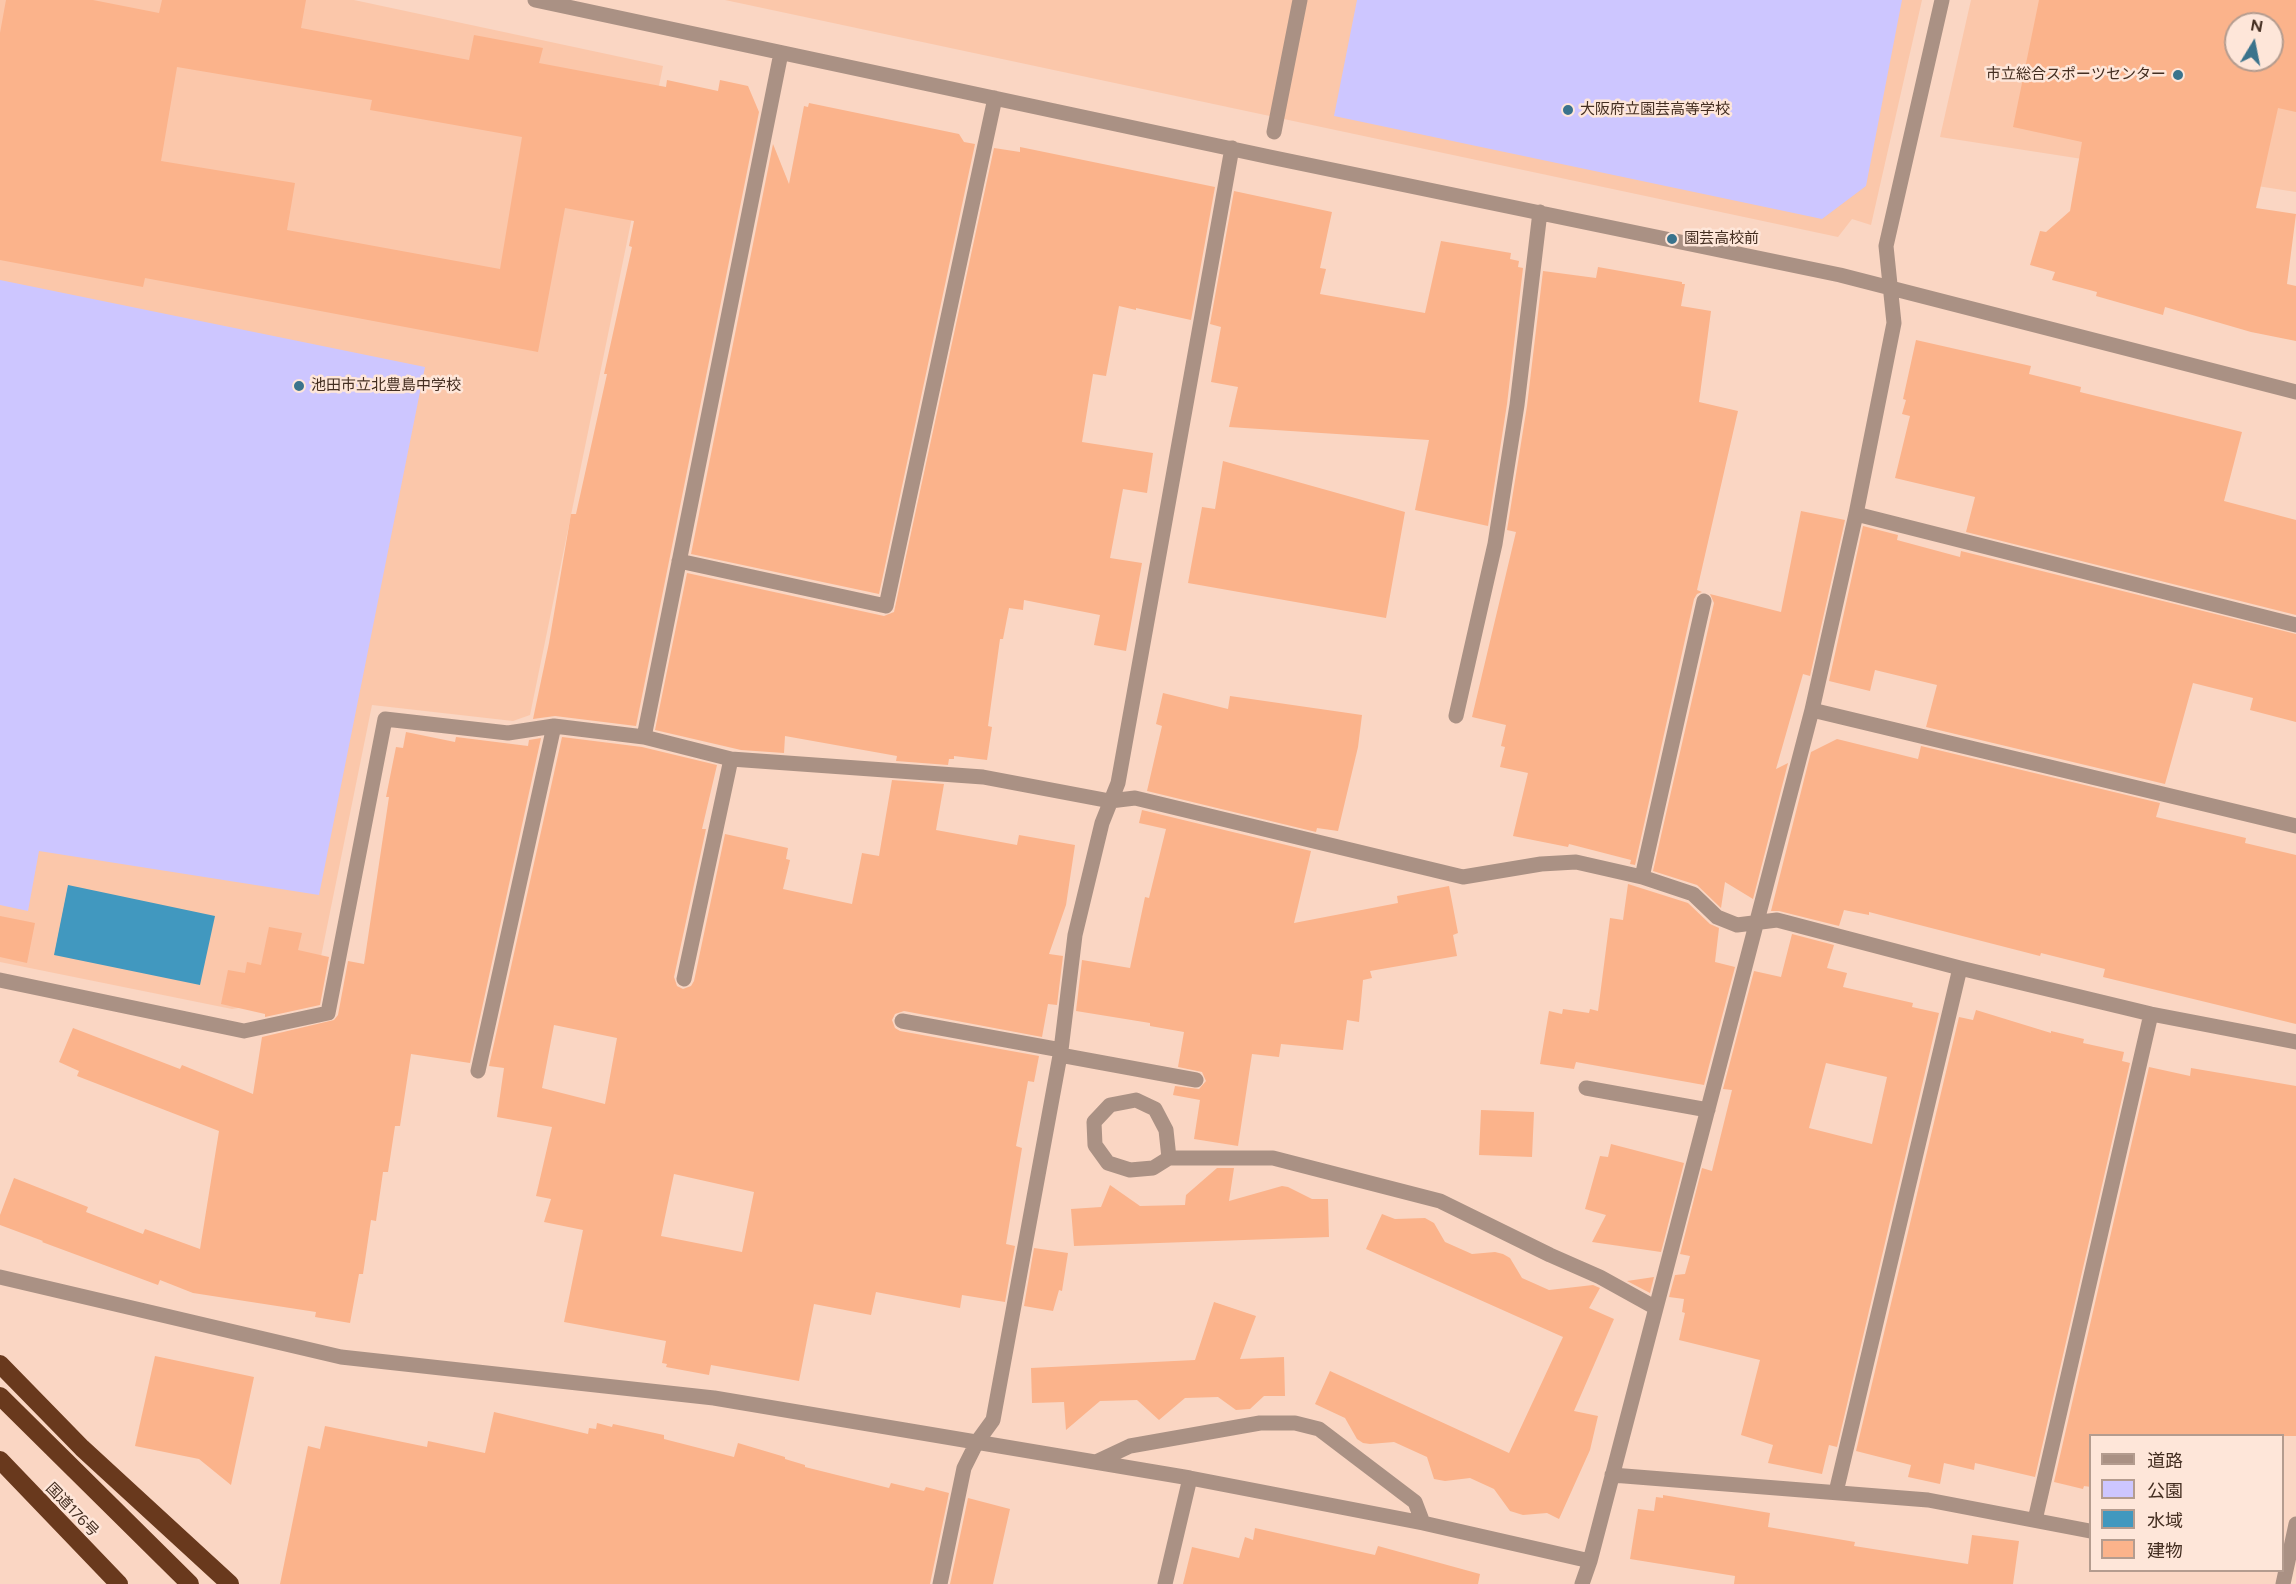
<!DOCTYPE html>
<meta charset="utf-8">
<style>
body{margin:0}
#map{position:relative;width:2296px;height:1584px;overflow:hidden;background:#fad6c3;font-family:Figtree,"Noto Sans JP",sans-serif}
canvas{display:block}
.legend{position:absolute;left:2089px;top:1434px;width:195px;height:138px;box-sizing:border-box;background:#fee6d9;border:2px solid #b49c8f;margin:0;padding:8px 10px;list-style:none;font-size:18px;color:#442e21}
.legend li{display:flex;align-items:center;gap:12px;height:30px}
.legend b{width:30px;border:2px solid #b49c8f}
.north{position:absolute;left:2224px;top:12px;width:60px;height:60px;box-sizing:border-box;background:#fee6d9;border:2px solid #b49c8f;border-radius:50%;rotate:10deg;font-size:16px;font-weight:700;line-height:24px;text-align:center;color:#442e21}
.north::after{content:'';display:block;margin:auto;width:21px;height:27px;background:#3a738c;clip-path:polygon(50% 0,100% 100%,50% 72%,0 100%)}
</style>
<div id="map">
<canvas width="2296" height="1584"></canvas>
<ul class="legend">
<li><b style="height:8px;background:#aa9184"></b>道路</li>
<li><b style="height:16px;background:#cdc6ff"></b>公園</li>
<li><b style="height:16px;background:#4198bf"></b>水域</li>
<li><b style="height:16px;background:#fbb38b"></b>建物</li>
</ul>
<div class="north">N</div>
</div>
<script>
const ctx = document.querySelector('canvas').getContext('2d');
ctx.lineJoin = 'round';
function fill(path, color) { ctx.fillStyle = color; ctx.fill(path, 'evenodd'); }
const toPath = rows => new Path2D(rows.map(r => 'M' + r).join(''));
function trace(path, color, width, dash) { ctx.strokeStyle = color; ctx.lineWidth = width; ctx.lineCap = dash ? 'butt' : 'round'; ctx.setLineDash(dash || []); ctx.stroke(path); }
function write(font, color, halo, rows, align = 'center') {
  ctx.font = font + ' Figtree,"Noto Sans JP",sans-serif'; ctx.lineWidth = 5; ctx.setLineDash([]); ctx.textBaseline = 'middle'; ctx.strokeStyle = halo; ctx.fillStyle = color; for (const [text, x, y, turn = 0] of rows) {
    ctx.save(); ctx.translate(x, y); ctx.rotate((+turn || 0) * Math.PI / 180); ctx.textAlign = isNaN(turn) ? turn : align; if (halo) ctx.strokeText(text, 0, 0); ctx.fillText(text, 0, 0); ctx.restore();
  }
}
fill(toPath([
 [0,0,354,0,663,66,530,715,513,721,372,705,313,996,232,1009,0,962],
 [725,0,1922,0,1871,225,1852,219,1838,237],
 [1971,0,2296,0,2296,192,1940,137],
 [2236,24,2272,24,2272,60,2236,60]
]), '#fbc7aa');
fill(toPath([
 [1357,0,1902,0,1866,186,1822,219,1334,116],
 [0,280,425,367,319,895,39,851,28,911,0,905]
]), '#cdc6ff');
fill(toPath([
 [68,885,215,916,200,985,54,955]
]), '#4198bf');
fill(toPath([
 [6,0,93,0,159,13,162,0,306,0,301,28,469,60,474,35,543,48,539,63,666,87,667,80,718,91,720,80,748,86,759,112,636,726,555,716,533,719,549,643,571,514,576,514,607,374,604,374,632,247,629,246,634,221,565,208,538,352,145,278,143,287,0,260,0,33],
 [177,67,372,100,370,110,522,137,500,269,287,230,295,183,161,161],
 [2039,0,2296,0,2296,112,2278,108,2256,208,2296,214,2287,284,2296,286,2296,341,2251,332,2165,307,2163,315,2096,296,2097,292,2052,280,2055,272,2030,265,2040,231,2046,232,2070,211,2082,142,2013,127],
 [2236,24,2272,24,2272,60,2236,60],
 [809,103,959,134,964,142,975,144,879,594,691,554,773,144,789,184,804,106,808,107],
 [1020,147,1215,187,1191,320,1136,308,1136,310,1119,306,1106,376,1093,374,1082,442,1153,453,1147,493,1123,489,1110,558,1142,563,1126,651,1094,645,1100,615,1024,600,1023,610,1009,608,1003,639,1000,639,988,726,992,727,987,760,954,756,954,759,949,759,948,765,896,761,897,756,785,736,784,753,741,750,655,730,687,573,884,616,894,612,994,148,1020,152],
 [1234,191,1332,212,1320,268,1326,269,1320,294,1425,313,1441,241,1511,253,1510,259,1519,261,1518,267,1523,268,1507,404,1488,526,1415,510,1429,440,1229,427,1238,387,1211,382,1221,327,1210,324],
 [1598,267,1682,282,1682,284,1685,284,1681,306,1711,311,1699,402,1738,411,1697,590,1702,592,1697,594,1694,599,1635,865,1630,864,1631,860,1569,844,1568,847,1513,836,1528,773,1500,767,1505,747,1501,746,1506,725,1472,717,1516,532,1507,530,1527,406,1543,271,1596,278],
 [1916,340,2031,366,2029,374,2081,387,2080,392,2242,432,2224,501,2296,520,2296,615,1966,532,1975,497,1895,478,1910,416,1902,414,1906,400,1903,399],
 [1223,461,1405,512,1386,618,1188,583,1202,507,1215,509],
 [1801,511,1845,520,1810,676,1803,674,1776,769,1788,763,1753,899,1725,882,1721,908,1697,885,1653,871,1714,603,1710,594,1781,612],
 [1863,526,1898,535,1897,540,1960,557,1961,551,2296,634,2296,722,2250,710,2253,698,2193,683,2165,784,1926,727,1937,685,1875,670,1870,691,1829,681],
 [1163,693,1228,709,1230,696,1362,715,1358,747,1338,831,1317,828,1316,832,1147,791,1162,726,1156,724],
 [406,732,455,742,456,737,528,746,529,740,541,738,470,1063,411,1054,400,1126,395,1126,388,1172,383,1172,376,1221,371,1220,363,1274,359,1274,350,1323,315,1317,316,1312,193,1293,160,1280,158,1285,42,1242,43,1241,0,1225,0,1215,14,1178,88,1207,86,1212,143,1234,145,1229,200,1249,219,1131,77,1076,79,1071,59,1062,73,1028,180,1069,182,1065,253,1094,262,1037,334,1020,338,1015,348,961,364,964,389,797,386,797,396,747,403,748],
 [562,737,642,747,717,765,702,829,706,829,674,977,677,986,683,989,691,986,694,981,725,834,788,848,786,859,790,860,783,889,852,904,862,853,879,856,892,780,944,784,936,830,1017,845,1019,835,1075,845,1066,905,1049,954,1063,956,1057,1005,1048,1004,1042,1037,904,1011,895,1014,892,1020,895,1028,900,1031,1039,1056,1034,1082,1028,1081,1016,1146,1022,1148,1006,1244,1015,1246,1005,1302,962,1295,960,1308,876,1292,871,1315,814,1304,799,1381,711,1365,709,1375,666,1367,667,1364,662,1363,666,1341,564,1322,583,1230,544,1222,551,1199,536,1196,552,1127,497,1117,504,1068,489,1066],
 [554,1025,617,1038,605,1104,542,1088],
 [674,1174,754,1192,742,1252,661,1236],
 [1837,739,1918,759,1921,746,2160,803,2156,817,2246,838,2245,843,2296,855,2296,1024,2103,977,2105,969,2041,953,2040,956,1869,912,1869,915,1844,910,1839,926,1779,911,1771,911,1811,752],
 [1142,810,1311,851,1294,923,1398,903,1397,896,1449,886,1458,933,1453,935,1457,956,1370,971,1372,978,1363,980,1359,1022,1347,1020,1343,1050,1281,1044,1279,1057,1252,1054,1238,1146,1194,1139,1200,1100,1173,1095,1175,1086,1199,1089,1206,1081,1202,1072,1178,1067,1184,1032,1150,1026,1150,1023,1076,1011,1082,960,1130,968,1145,897,1149,898,1166,829,1139,823],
 [1628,884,1688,903,1710,924,1719,928,1715,962,1735,967,1704,1085,1576,1062,1574,1069,1540,1064,1549,1011,1562,1014,1563,1009,1589,1013,1590,1009,1598,1011,1610,918,1623,920],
 [0,916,35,923,27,963,0,957],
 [269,927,302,933,298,950,329,957,320,1005,265,1017,265,1014,221,1004,228,970,245,973,247,962,261,965],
 [1792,934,1834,945,1827,968,1847,973,1843,987,1913,1003,1912,1007,1939,1013,1837,1447,1829,1445,1822,1474,1768,1463,1773,1445,1741,1435,1760,1360,1679,1340,1685,1313,1682,1312,1684,1299,1669,1297,1675,1275,1685,1274,1690,1256,1680,1254,1702,1168,1712,1171,1732,1090,1723,1089,1754,971,1781,977],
 [1826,1063,1887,1077,1872,1144,1809,1128],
 [1976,1010,2051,1033,2051,1031,2084,1039,2083,1043,2124,1052,2122,1061,2130,1063,2035,1477,1975,1463,1974,1470,1944,1463,1940,1484,1908,1477,1911,1465,1856,1451,1959,1017,1973,1020],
 [2149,1067,2190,1076,2191,1068,2296,1086,2296,1436,2091,1436,2091,1487,2084,1486,2083,1489,2054,1482],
 [1481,1110,1534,1112,1532,1157,1479,1155],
 [1611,1144,1684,1163,1661,1252,1592,1242,1606,1215,1585,1209,1600,1156,1608,1157],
 [1217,1168,1234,1168,1229,1201,1282,1186,1288,1187,1312,1199,1328,1199,1329,1237,1074,1246,1071,1209,1101,1207,1110,1185,1140,1206,1185,1205,1186,1195],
 [1382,1214,1395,1219,1425,1218,1434,1223,1445,1242,1472,1254,1495,1252,1503,1254,1510,1258,1522,1278,1549,1290,1593,1285,1600,1288,1589,1308,1614,1319,1574,1411,1598,1416,1590,1450,1559,1519,1547,1513,1523,1515,1510,1511,1494,1489,1470,1478,1445,1481,1434,1479,1427,1457,1394,1442,1370,1444,1363,1443,1357,1439,1345,1418,1315,1404,1330,1371,1509,1453,1563,1337,1366,1249],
 [1034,1248,1068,1253,1062,1291,1059,1290,1053,1311,1024,1306],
 [1654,1277,1650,1293,1627,1281],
 [1214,1302,1256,1316,1240,1359,1284,1357,1285,1396,1264,1396,1250,1409,1236,1410,1218,1397,1185,1398,1159,1420,1137,1400,1100,1401,1066,1430,1064,1402,1032,1403,1031,1368,1195,1360],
 [155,1356,254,1377,231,1485,199,1459,135,1446],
 [494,1412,588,1434,589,1428,596,1429,597,1423,612,1427,613,1424,664,1435,664,1439,734,1457,738,1443,785,1457,785,1459,805,1465,805,1467,889,1488,891,1483,924,1491,926,1487,949,1493,930,1584,280,1584,308,1446,320,1449,325,1426,427,1447,428,1441,485,1453],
 [1663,1495,1770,1513,1768,1527,1855,1542,1854,1546,1968,1564,1972,1535,2019,1541,2013,1584,1734,1584,1735,1576,1630,1559,1638,1509,1654,1511,1656,1497,1663,1498],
 [968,1498,1010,1509,993,1584,950,1584],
 [1255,1528,1375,1555,1378,1546,1480,1574,1478,1584,1183,1584,1192,1547,1239,1558,1245,1537,1253,1540]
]), '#fbb38b');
trace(toPath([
 [535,0,1270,157,1840,275,2296,392],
 [1274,132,1300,0],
 [1856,514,2296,625],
 [679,561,886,606,995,98],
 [1812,710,2296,826],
 [1456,716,1495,544,1517,405,1540,212],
 [644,737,781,53],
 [1642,877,1704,601],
 [684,979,731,759],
 [0,980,244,1031,328,1013,385,719,508,733,554,726,644,737,731,759,983,777,1110,801,1135,798,1463,877,1541,864,1576,862,1642,877,1693,894,1717,917,1737,925,1777,920,1960,968,2151,1014,2296,1042],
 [902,1021,1061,1050],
 [1060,1055,1196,1080],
 [478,1071,554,726],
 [1586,1088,1708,1110],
 [1169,1158,1166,1130,1155,1109,1136,1100,1110,1105,1094,1122,1095,1145,1108,1163,1130,1170,1153,1168,1169,1158,1273,1158,1440,1201,1550,1255,1600,1277,1656,1308],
 [0,1277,341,1357,714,1398,1190,1478,1423,1523,1590,1561],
 [1098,1461,1130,1446,1260,1423,1295,1423,1319,1429,1415,1502,1423,1523],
 [1612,1475,1928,1500,2090,1531],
 [1836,1492,1960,968],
 [2035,1520,2151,1014],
 [940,1584,964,1468,977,1442,993,1420,1061,1050,1075,935,1102,823,1118,783,1232,148],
 [1165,1584,1190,1478],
 [1582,1584,1590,1561,1812,710,1856,514,1894,323,1886,246,1942,0],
 [2283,1584,2296,1524]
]), '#aa9184', 15);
trace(toPath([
 [0,1364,82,1448,230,1584],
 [0,1396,190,1584],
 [0,1460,119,1584]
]), '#69391d', 18);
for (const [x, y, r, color] of [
 [2178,75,6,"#3a738c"],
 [1568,110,6,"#3a738c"],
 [1672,239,6,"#3a738c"],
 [299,386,6,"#3a738c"]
]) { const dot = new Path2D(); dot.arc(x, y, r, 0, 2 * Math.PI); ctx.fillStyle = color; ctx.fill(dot); trace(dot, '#fee6d9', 2); }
write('15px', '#442e21', '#fee6d9', [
 ["市立総合スポーツセンター",2166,75,"right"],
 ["大阪府立園芸高等学校",1580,110],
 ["園芸高校前",1684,239],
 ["池田市立北豊島中学校",311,386]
], 'left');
write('15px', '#442e21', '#fee6d9', [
 ["国道176号",72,1510,46]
]);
</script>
